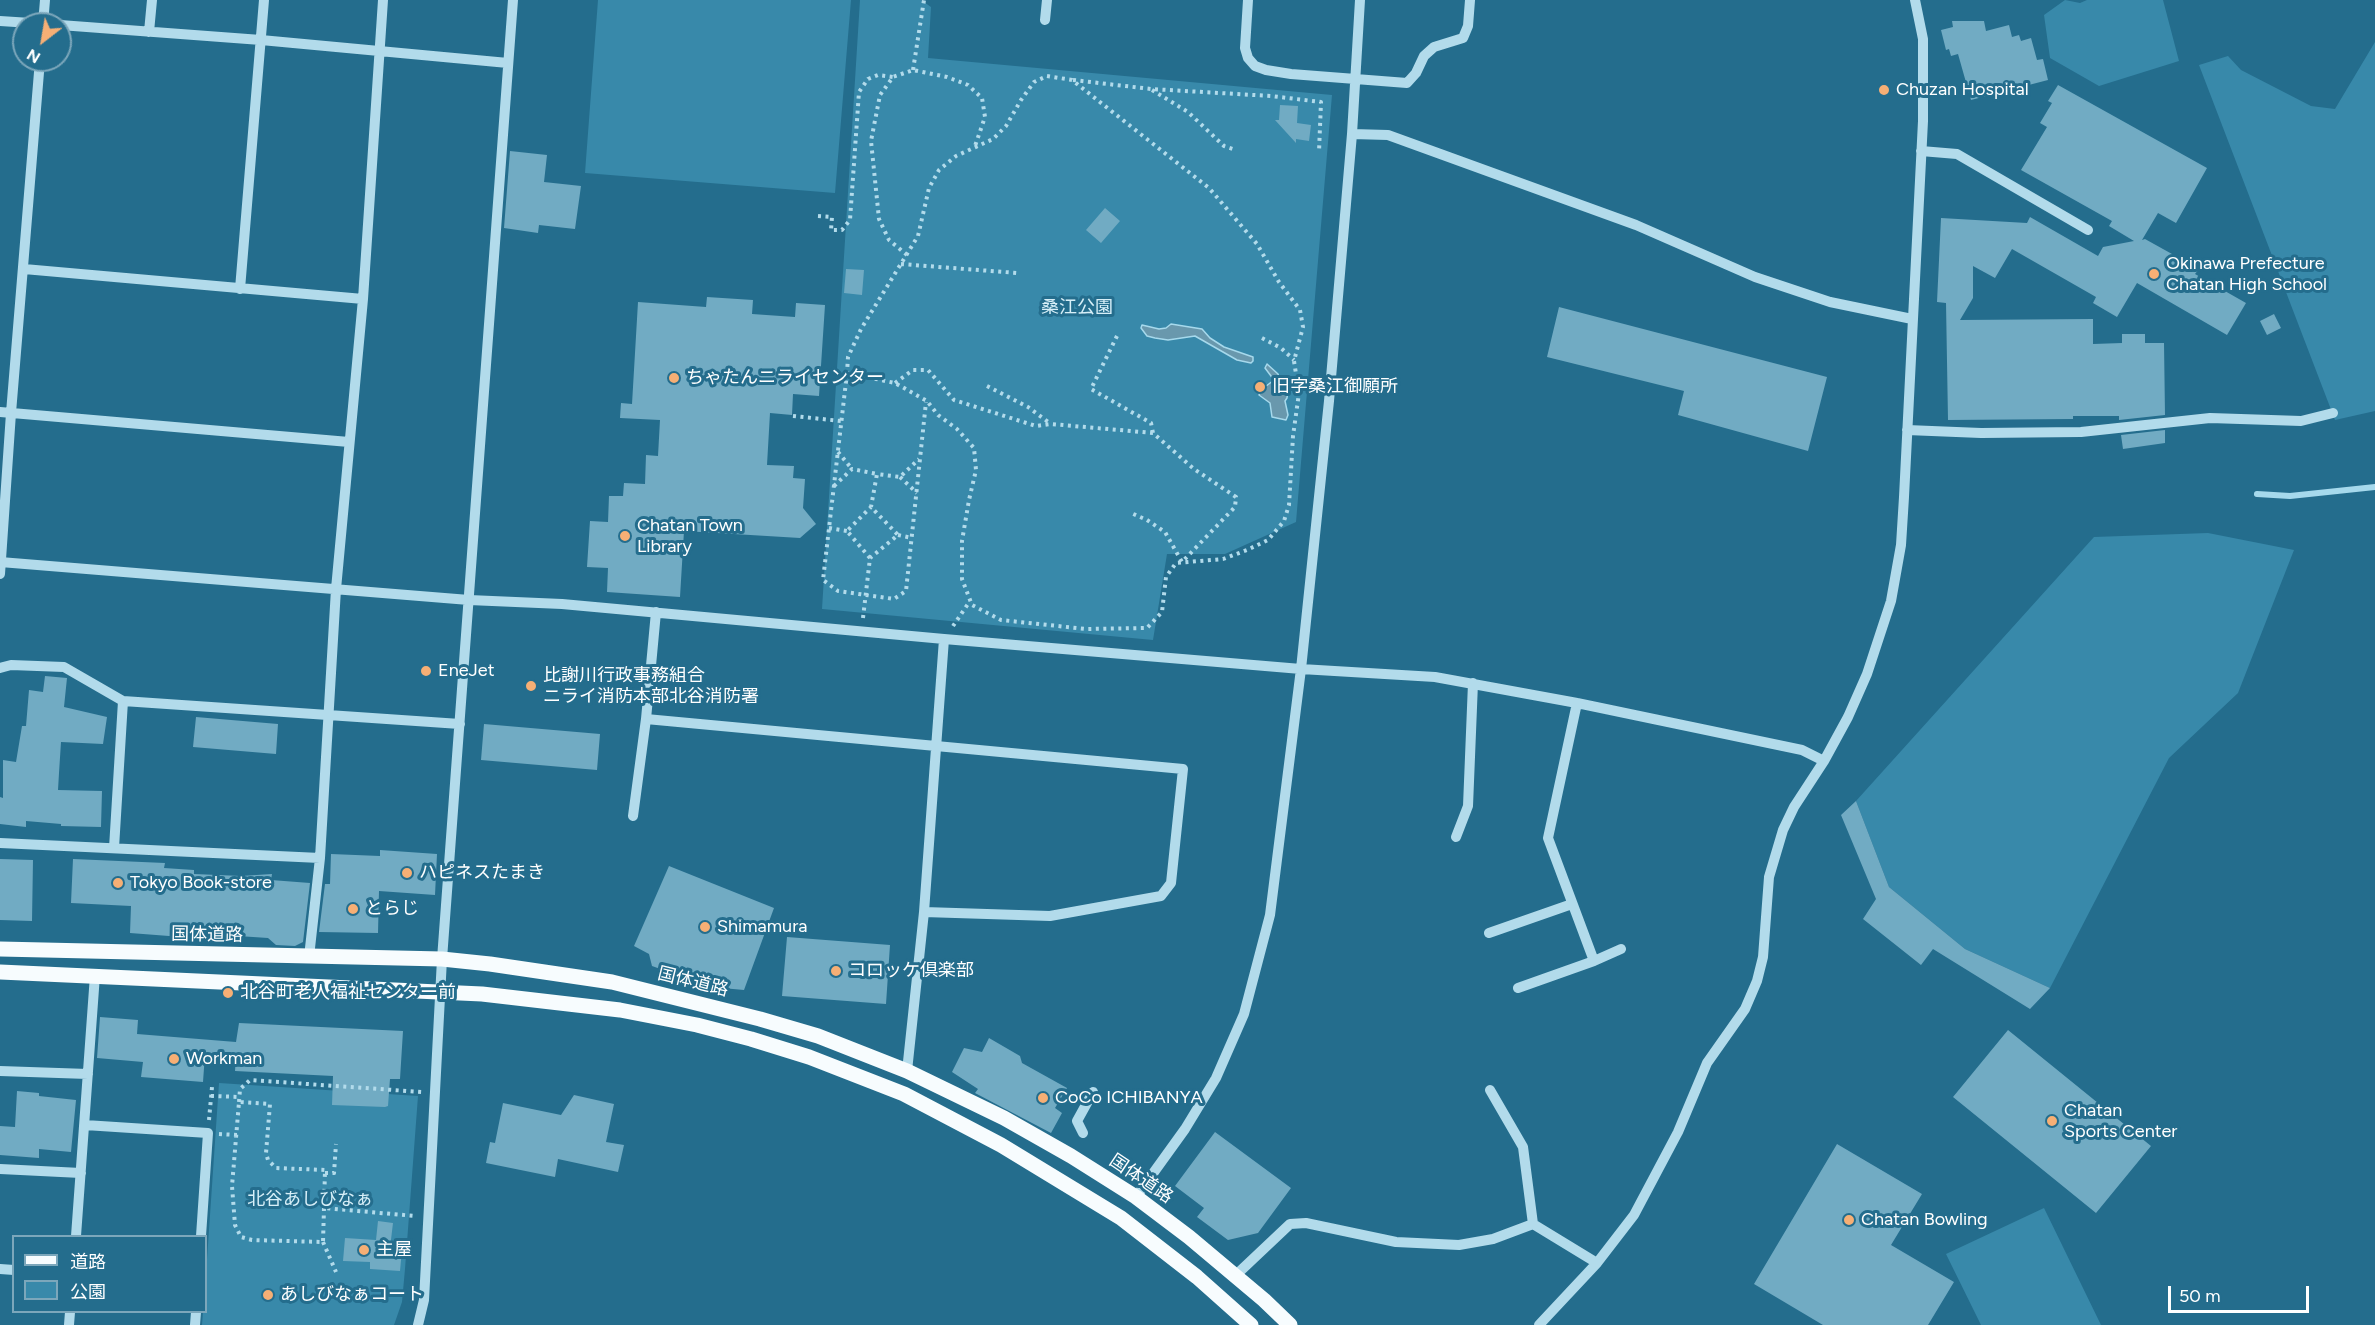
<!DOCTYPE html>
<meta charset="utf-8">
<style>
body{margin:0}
#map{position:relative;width:2375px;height:1325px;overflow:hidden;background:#246d8d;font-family:Figtree,"Noto Sans JP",sans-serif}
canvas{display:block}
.legend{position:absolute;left:12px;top:1235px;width:195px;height:78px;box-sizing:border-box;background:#246d8d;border:2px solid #7ca7bb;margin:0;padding:8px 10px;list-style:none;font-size:18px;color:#fff}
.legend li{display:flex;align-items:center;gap:12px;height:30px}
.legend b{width:30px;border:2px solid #7ca7bb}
.north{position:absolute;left:12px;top:12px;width:60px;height:60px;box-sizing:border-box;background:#246d8d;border:2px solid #7ca7bb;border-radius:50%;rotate:211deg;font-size:16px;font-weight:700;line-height:24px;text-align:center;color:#fff}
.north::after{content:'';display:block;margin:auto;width:21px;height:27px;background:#f6af75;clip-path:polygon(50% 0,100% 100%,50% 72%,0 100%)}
.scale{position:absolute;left:2168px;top:1286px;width:141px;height:27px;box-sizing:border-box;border:3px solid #fff;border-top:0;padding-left:8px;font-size:18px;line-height:21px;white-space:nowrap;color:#fff;-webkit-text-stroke:4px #246d8d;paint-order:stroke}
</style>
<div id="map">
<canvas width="2375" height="1325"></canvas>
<ul class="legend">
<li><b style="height:8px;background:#f7fcfe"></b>道路</li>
<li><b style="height:16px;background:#3889aa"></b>公園</li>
</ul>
<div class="north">N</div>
<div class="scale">50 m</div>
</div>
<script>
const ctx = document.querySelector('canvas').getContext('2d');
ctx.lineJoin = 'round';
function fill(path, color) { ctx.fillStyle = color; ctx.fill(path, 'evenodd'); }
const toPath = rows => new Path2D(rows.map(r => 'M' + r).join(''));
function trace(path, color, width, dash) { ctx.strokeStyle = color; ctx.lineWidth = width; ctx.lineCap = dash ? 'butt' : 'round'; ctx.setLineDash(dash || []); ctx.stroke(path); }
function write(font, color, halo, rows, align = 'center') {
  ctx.font = font + ' Figtree,"Noto Sans JP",sans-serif'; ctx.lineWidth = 6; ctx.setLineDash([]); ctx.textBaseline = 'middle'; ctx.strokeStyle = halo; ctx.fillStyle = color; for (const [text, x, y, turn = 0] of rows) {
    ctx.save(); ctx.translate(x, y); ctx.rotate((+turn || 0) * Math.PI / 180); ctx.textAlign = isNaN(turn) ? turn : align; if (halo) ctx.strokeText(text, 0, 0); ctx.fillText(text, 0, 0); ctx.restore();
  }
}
fill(toPath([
 [598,0,851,0,835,193,585,173],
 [860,0,921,0,931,7,928,58,1332,95,1296,522,1225,554,1167,554,1153,640,822,609],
 [2065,0,2080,3,2087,0,2163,0,2179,61,2099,86,2050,58,2044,15],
 [2375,42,2375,411,2335,420,2199,65,2228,56,2241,70,2311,106,2335,109],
 [2208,533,2294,550,2238,693,2169,758,2050,988,1965,949,1889,887,1856,801,2094,537],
 [219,1083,418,1096,405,1269,402,1302,394,1325,202,1325,203,1312,206,1312,206,1274],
 [2044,1208,2101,1325,1981,1325,1946,1254]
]), '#3889aa');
const water = toPath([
 [1171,324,1202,329,1210,338,1224,347,1253,357,1253,361,1251,363,1237,360,1195,336,1168,340,1155,338,1147,336,1141,328,1142,325,1159,329,1166,328,1171,324],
 [1267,364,1278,374,1280,380,1287,381,1289,384,1287,398,1285,401,1288,415,1286,420,1272,417,1270,403,1259,395,1261,390,1274,380,1265,368,1267,364]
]);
fill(water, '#6998ad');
trace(water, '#a6d9ec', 1.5);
trace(toPath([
 [2257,494,2290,496,2375,487]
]), '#a6d9ec', 6);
fill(toPath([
 [1952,21,1984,21,1986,31,2009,25,2012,37,2019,35,2021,41,2031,38,2037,60,2043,59,2048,80,1971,100,1958,54,1951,56,1949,49,1946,50,1941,30,1953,27],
 [2058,85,2207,168,2176,223,2158,213,2142,240,2145,239,2199,269,2195,274,2246,303,2227,335,2137,283,2117,317,2093,303,2096,297,2012,249,1995,278,1973,266,1973,298,1960,320,2093,319,2093,344,2122,343,2122,334,2145,334,2145,343,2164,343,2165,415,2119,420,2119,416,2073,416,2073,419,1948,420,1946,303,1937,302,1941,218,2027,223,2030,217,2098,256,2103,247,2134,241,2109,226,2112,221,2021,170,2047,127,2040,123,2052,103,2048,101],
 [1280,105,1298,106,1297,123,1311,125,1309,141,1296,139,1296,143,1275,120,1279,120],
 [510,151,547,155,544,182,581,186,575,229,539,225,538,233,504,228],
 [1105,208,1120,221,1101,243,1086,230],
 [846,269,864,270,862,295,844,293],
 [707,297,753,300,752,314,795,317,796,303,825,305,819,396,793,394,792,415,770,413,767,465,794,466,793,478,805,479,803,508,816,524,800,538,684,531,680,597,607,592,608,568,587,567,590,521,608,522,609,496,623,496,624,483,645,484,646,455,658,456,660,420,620,418,621,403,632,404,638,302,706,307],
 [1559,307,1827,377,1808,451,1678,415,1684,391,1547,357],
 [2274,314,2281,328,2267,335,2260,321],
 [2165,430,2165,443,2123,449,2121,435],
 [45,676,67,678,64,707,107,717,103,744,61,742,59,773,58,790,102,791,101,827,61,826,61,824,26,821,26,827,0,824,0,797,3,798,3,760,16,762,22,726,26,726,29,690,43,692],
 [196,717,278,724,276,754,193,747],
 [484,724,600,734,597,770,481,760],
 [1856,801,1889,887,1965,949,2050,988,2030,1009,1933,949,1921,965,1863,919,1876,899,1841,815],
 [380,850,437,854,435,895,379,891,378,933,319,932,325,884,330,884,331,854,380,856],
 [0,859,33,860,32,921,0,920],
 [73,859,165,863,164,868,194,870,194,874,241,876,272,874,271,880,310,883,303,942,295,946,276,945,268,938,238,936,238,931,195,929,195,938,130,933,131,906,71,903],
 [669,866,774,908,744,990,711,987,652,966,649,954,634,946],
 [787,937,890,945,886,1004,782,996],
 [100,1017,138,1020,137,1034,236,1042,239,1023,403,1031,400,1079,390,1079,388,1106,385,1107,332,1105,333,1076,235,1071,236,1055,205,1054,203,1082,141,1077,143,1062,97,1058],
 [2008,1030,2151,1146,2096,1213,1953,1097],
 [989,1038,1020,1056,1022,1063,1067,1088,1055,1108,1062,1113,1051,1133,975,1093,978,1089,952,1072,964,1048,982,1052],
 [17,1091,39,1093,39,1096,76,1100,71,1152,39,1149,39,1158,0,1155,0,1126,15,1127],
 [574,1095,614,1104,606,1142,624,1145,618,1172,558,1159,555,1177,486,1163,490,1142,495,1143,503,1103,561,1115],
 [1215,1132,1291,1188,1258,1233,1228,1240,1197,1217,1204,1208,1175,1186],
 [1837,1144,1922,1194,1891,1245,1954,1282,1928,1325,1823,1325,1754,1284],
 [378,1221,393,1223,390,1248,402,1249,400,1271,370,1269,370,1262,343,1261,345,1238,376,1240]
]), '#71abc3');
trace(toPath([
 [913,70,924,0],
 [1047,76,1072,80,1209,188,1257,244,1279,282,1300,310,1303,327,1294,361,1299,393,1293,436,1289,505,1284,521,1268,540,1247,550,1223,559,1176,563,1166,577,1162,612,1147,628,1086,629,1001,620,972,605,962,579,962,541,969,500,976,470,974,448,957,429,938,415,927,401,895,383,847,373,848,357,861,329,918,236,929,188,939,170,956,156,993,139,1006,126,1021,100,1034,82,1047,76],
 [1073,80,1151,89,1271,96,1321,102,1319,152],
 [1152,90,1188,112,1224,146,1233,149],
 [818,216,832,217,831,230,842,230,850,220,859,92,868,79,878,75,893,77],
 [907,255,889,240,879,219,871,141,880,95,893,77,913,70,947,77,968,85,982,98,985,117,974,149],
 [901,264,1017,273],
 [1117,336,1091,389,1151,423,1153,433],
 [1262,338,1281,348,1294,360],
 [847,373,823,580,838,591,894,599,906,591,926,402],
 [895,383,913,370,928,370,954,400,1036,426,1051,424,1153,433,1194,469,1236,497,1235,507,1182,562,1165,532,1147,520,1131,513],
 [987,386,1028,407,1051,424],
 [793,416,841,421],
 [838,452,852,469],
 [900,477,917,493],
 [834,486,852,469,877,474],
 [829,528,847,531],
 [898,535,912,538],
 [870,558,847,531,871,507],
 [863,618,870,558,898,535,871,507,877,474,900,477,919,459],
 [953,626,970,601],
 [211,1096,240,1097],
 [239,1102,240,1089,250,1080,422,1092],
 [209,1120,212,1087],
 [219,1134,237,1135],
 [325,1173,334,1173,336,1144],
 [324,1208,323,1242,252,1240,241,1237,235,1225,232,1186,239,1102,270,1104,266,1153,268,1160,276,1168,325,1170,324,1208,415,1216],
 [323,1242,336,1272]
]), '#b2dbeb', 4, [3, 4.5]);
trace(toPath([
 [1248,0,1245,48,1248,58,1255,66,1266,70,1291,74,1407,83,1416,73,1424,56,1434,47,1463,38,1468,26,1470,0],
 [1045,20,1047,0],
 [0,21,46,24],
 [43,24,45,0],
 [60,25,261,40,508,63],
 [149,32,152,0],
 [1352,134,1388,135,1636,225,1755,277,1830,302,1912,319],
 [1921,151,1957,154,2088,230],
 [24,269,363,299],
 [240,289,264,0],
 [0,412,349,442],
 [1907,430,1981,433,2081,432,2210,418,2301,421,2333,413],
 [0,562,469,600,562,604,944,639,1301,669,1435,677,1577,703,1802,750,1824,761],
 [0,574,11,413,40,60],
 [656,612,646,719,1183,769,1171,883,1161,896,1050,916,924,912],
 [0,668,11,665,64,667,123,701],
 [1577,703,1548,838,1594,961],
 [633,816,646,719],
 [1456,837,1468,806,1473,683],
 [0,843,320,858],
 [114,848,123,701,460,724],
 [1489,933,1572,904],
 [309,957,320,858,336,589,363,299,383,0],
 [1518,988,1594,961,1621,949],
 [0,1071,88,1074],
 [907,1071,924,912,944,639],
 [1490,1090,1523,1147,1533,1224,1597,1263],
 [85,1125,208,1133,201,1236],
 [1083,1133,1077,1121,1093,1092],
 [0,1169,81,1173],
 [1136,1197,1185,1129,1216,1078,1244,1014,1270,915,1301,669,1329,401,1352,134,1360,0],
 [76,1236,95,975],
 [0,1269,14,1270],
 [1236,1275,1290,1224,1306,1223,1396,1242,1459,1245,1493,1239,1533,1224],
 [69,1325,70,1312],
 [195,1325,196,1312],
 [418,1325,424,1300,442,959,513,0],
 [1539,1325,1597,1263,1634,1215,1678,1132,1707,1063,1745,1009,1757,981,1763,957,1769,877,1783,830,1794,807,1824,761,1848,717,1867,674,1891,601,1901,545,1904,497,1923,121,1923,39,1915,0]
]), '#b2dbeb', 10);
trace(toPath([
 [0,949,442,959,490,964,612,982,760,1019,818,1036,907,1071,1004,1118,1071,1156,1136,1197,1189,1237,1264,1300,1290,1325],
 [0,972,482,994,620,1010,697,1025,751,1039,809,1057,904,1094,1001,1145,1121,1218,1197,1277,1251,1325]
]), '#f7fcfe', 15);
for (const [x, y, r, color] of [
 [1884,90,6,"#f6af75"],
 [2154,274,6,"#f6af75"],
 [674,378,6,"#f6af75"],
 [1260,387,6,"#f6af75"],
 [625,536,6,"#f6af75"],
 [426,671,6,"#f6af75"],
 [531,686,6,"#f6af75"],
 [407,873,6,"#f6af75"],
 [118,883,6,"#f6af75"],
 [353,909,6,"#f6af75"],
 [705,927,6,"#f6af75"],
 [836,971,6,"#f6af75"],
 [228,993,6,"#f6af75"],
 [174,1059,6,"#f6af75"],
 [1043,1098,6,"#f6af75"],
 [2052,1121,6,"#f6af75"],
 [1849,1220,6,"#f6af75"],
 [364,1250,6,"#f6af75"],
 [268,1295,6,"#f6af75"]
]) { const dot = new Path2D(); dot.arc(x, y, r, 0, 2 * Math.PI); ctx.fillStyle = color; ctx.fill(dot); trace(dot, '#246d8d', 2); }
write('18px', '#fff', '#246d8d', [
 ["Chuzan Hospital",1896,90],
 ["Okinawa Prefecture",2166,264],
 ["Chatan High School",2166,285],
 ["ちゃたんニライセンター",686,378],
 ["旧字桑江御願所",1272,387],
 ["Chatan Town",637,526],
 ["Library",637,547],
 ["EneJet",438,671],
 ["比謝川行政事務組合",543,676],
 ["ニライ消防本部北谷消防署",543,697],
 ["ハピネスたまき",419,873],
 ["Tokyo Book-store",130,883],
 ["とらじ",365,909],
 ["Shimamura",717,927],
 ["コロッケ倶楽部",848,971],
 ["北谷町老人福祉センター前",240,993],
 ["Workman",186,1059],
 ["CoCo ICHIBANYA",1055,1098],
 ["Chatan",2064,1111],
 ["Sports Center",2064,1132],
 ["Chatan Bowling",1861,1220],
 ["主屋",376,1250],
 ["あしびなぁコート",280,1295]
], 'left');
write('18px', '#d7eff8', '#246d8d', [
 ["桑江公園",1077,308],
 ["北谷あしびなぁ",310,1200]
]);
write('18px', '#fff', '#246d8d', [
 ["国体道路",207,935,1],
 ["国体道路",693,982,14],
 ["国体道路",1141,1179,34]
]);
</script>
